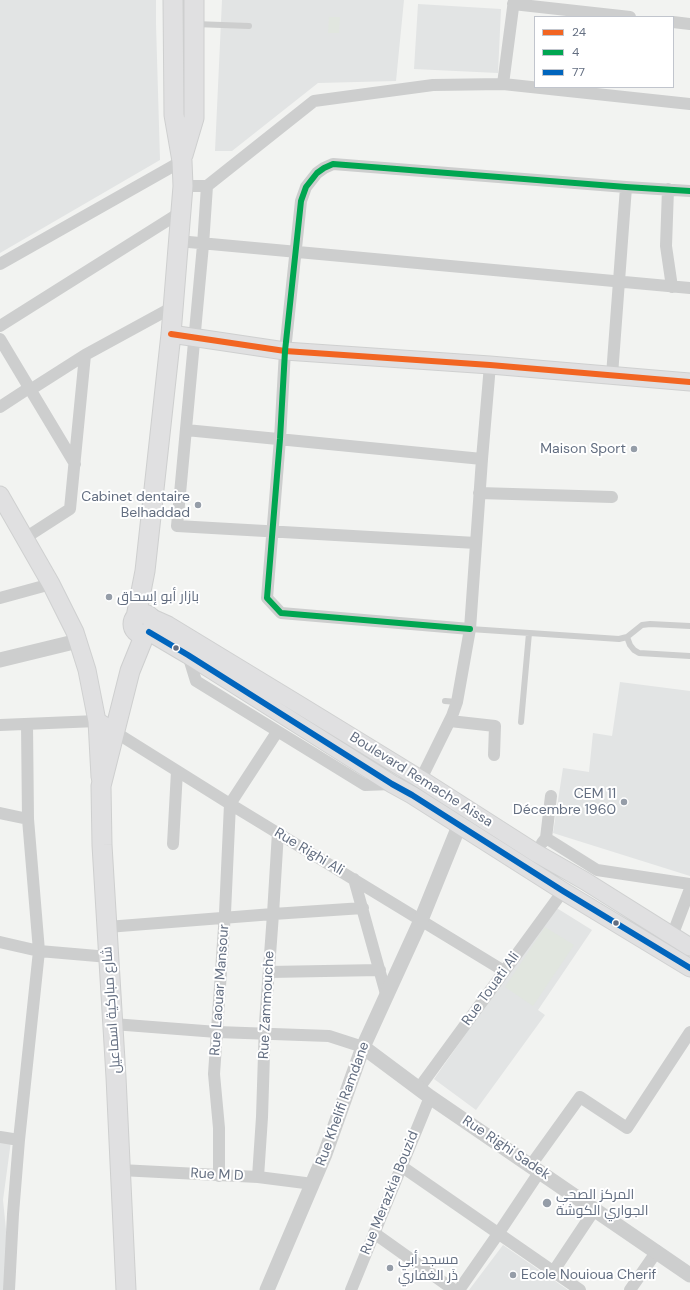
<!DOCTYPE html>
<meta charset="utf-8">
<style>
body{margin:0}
#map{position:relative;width:690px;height:1290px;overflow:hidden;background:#f2f3f1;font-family:"DM Sans",sans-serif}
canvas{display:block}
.legend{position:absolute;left:534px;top:16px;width:140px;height:72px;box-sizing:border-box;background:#fff;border:1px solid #c1c5cd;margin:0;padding:5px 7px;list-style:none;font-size:12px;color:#636e81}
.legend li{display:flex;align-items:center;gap:8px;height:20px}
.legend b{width:20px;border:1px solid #c1c5cd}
</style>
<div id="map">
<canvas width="690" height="1290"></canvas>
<ul class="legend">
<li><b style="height:5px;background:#f26522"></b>24</li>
<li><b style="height:5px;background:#00a651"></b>4</li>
<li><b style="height:5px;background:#0065bd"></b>77</li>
</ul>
</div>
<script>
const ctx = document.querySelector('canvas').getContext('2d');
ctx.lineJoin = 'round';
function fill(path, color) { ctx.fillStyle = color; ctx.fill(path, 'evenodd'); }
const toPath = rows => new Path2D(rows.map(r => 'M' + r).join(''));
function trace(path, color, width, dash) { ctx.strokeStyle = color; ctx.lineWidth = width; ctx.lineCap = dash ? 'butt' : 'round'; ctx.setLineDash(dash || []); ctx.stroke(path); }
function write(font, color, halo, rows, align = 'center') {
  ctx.font = font + ' "DM Sans",Cairo,sans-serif'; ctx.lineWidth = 4; ctx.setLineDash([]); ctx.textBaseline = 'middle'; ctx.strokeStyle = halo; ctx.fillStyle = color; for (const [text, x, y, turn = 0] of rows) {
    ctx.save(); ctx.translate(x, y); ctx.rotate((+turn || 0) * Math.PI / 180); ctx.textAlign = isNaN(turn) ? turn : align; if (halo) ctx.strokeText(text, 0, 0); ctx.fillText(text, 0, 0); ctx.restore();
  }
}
fill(toPath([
 [0,0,156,0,156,24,160,160,0,253],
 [222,0,404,0,396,81,318,83,232,151,215,151],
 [418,4,501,9,498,73,414,69],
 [620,682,690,691,690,876,553,833,563,768,589,772,593,733,612,736],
 [555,907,592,930,538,1010,545,1015,476,1110,434,1079],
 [0,1139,11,1141,3,1200,8,1249,5,1290,0,1290],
 [503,1245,568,1290,469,1290]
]), '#e2e4e4');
fill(toPath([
 [329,17,340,17,339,33,328,33],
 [545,927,574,945,533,1006,505,987]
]), '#e1e6df');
const secondary = toPath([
 [171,334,285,351,490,365,690,382],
 [0,495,51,584,75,632,87,670,97,721,115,732],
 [150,617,168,625,298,704,422,780,536,853,585,881,690,947],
 [149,632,188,655,392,784,412,795,563,891,690,968],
 [97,721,100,777]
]);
const primary = toPath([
 [183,155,194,118,194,0],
 '133 624a10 10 0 1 1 20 0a10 10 0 1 1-20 0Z',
 [136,617,145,571,171,334,183,186,182,161,174,115,173,0],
 [126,1290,116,1077,102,845,101,786,130,671,145,634]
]);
trace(secondary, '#cfd0d0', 19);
trace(primary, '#cecfcf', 21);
trace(toPath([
 [195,24,249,26],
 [470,629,619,639,627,637,642,625,650,624,690,626],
 [627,637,630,645,634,650,639,653,690,656],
 [445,701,457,702],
 [521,722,529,633]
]), '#cdcece', 6);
trace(toPath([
 [513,4,630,17],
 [673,22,690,24],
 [503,84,514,0],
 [183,186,207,186,203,245,177,526,476,543],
 [207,186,314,101,433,85,503,84,690,104],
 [668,189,666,246,672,287],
 [178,241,690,288],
 [0,264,182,161],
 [0,326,181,212],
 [0,339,75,464],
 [612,375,626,187],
 [30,390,85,355],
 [0,407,29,388],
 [186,430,482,459],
 [479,493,612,497],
 [25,538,70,509,85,355,173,307],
 [0,598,51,584],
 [470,629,281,613,267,598,280,439,285,351,301,201,306,187,317,173,324,168,333,164,626,187,690,191],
 [188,655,196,681,365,785,392,784],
 [450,721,495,726,494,755],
 [0,725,97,721],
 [115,732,230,804,504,971],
 [418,785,452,716,457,702,470,629,482,459,490,365],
 [0,813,28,819],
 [546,838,597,870,690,884],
 [542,843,546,838,551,796],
 [173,844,177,771],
 [354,879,386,994],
 [107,927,273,914,363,908],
 [672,936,690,889],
 [0,942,39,951,109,957],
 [269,972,380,970],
 [113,1024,217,1032,329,1036,363,1047],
 [419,1088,563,891],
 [0,1137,19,1140],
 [531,1165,580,1097,627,1128,690,1032],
 [401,1166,580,1290],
 [120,1170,258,1177,313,1184],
 [219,1176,219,1128,214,1074,225,913,230,804,277,732],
 [258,1177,262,1117,265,1023,273,914,278,832],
 [374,1233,454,1290],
 [553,1272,595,1209],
 [9,1290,13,1214,19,1140,39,951,28,819,27,724],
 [351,1290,430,1097],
 [459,1290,498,1234,540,1171],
 [630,1290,657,1251]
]), '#cdcece', 12);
trace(toPath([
 [0,660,78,641],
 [363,1047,430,1097,690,1275],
 [267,1290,325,1154,363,1047,421,920,459,826]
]), '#cdcece', 15);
trace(secondary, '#e0e0e1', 17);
trace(primary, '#e0e0e1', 19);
trace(toPath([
 [171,334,285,351,490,365,690,382]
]), '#f26522', 6);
trace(toPath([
 [470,629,281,613,267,598,280,439,285,351,301,201,306,187,317,173,324,168,333,164,626,187,690,191]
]), '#00a651', 6);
trace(toPath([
 [149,632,188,655,392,784,412,795,563,891,690,968]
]), '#0065bd', 6);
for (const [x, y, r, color] of [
 [634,449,4,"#959da8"],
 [198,505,4,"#959da8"],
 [109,597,4,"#959da8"],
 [176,648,3.5,"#636e81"],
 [624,802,4,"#959da8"],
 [616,923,3.5,"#636e81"],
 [547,1203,5,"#959da8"],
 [390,1268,4,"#959da8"],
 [513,1275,4,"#959da8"]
]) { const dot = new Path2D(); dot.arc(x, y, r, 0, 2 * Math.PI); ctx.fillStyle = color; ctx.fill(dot); trace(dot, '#fff', 1.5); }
write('14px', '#636e81', '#fff', [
 ["Maison Sport",626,449,"right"],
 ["Cabinet dentaire",190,497,"right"],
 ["Belhaddad",190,513,"right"],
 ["بازار أبو إسحاق",117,597],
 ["CEM 11",616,794,"right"],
 ["Décembre 1960",616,810,"right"],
 ["المركز الصحي",556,1195],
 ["الجواري الكوشة",556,1211],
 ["مسجد أبي",398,1260],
 ["ذَر الغفاري",398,1276],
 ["Ecole Nouioua Cherif",521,1275]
], 'left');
write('14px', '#636e81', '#fff', [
 ["Boulevard Remache Aissa",421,780,32],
 ["Rue Righi Ali",309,852,31],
 ["Rue Touati Ali",491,989,-54],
 ["Rue Laouar Mansour",220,990,-86],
 ["Rue Zammouche",267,1005,-87],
 ["شارع مباركية اسماعيل",112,1010,-94],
 ["Rue Khelifi Ramdane",343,1104,-70],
 ["Rue Righi Sadek",506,1148,34],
 ["Rue M D",217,1175,3],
 ["Rue Merazkia Bouzid",390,1193,-68]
]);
</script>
